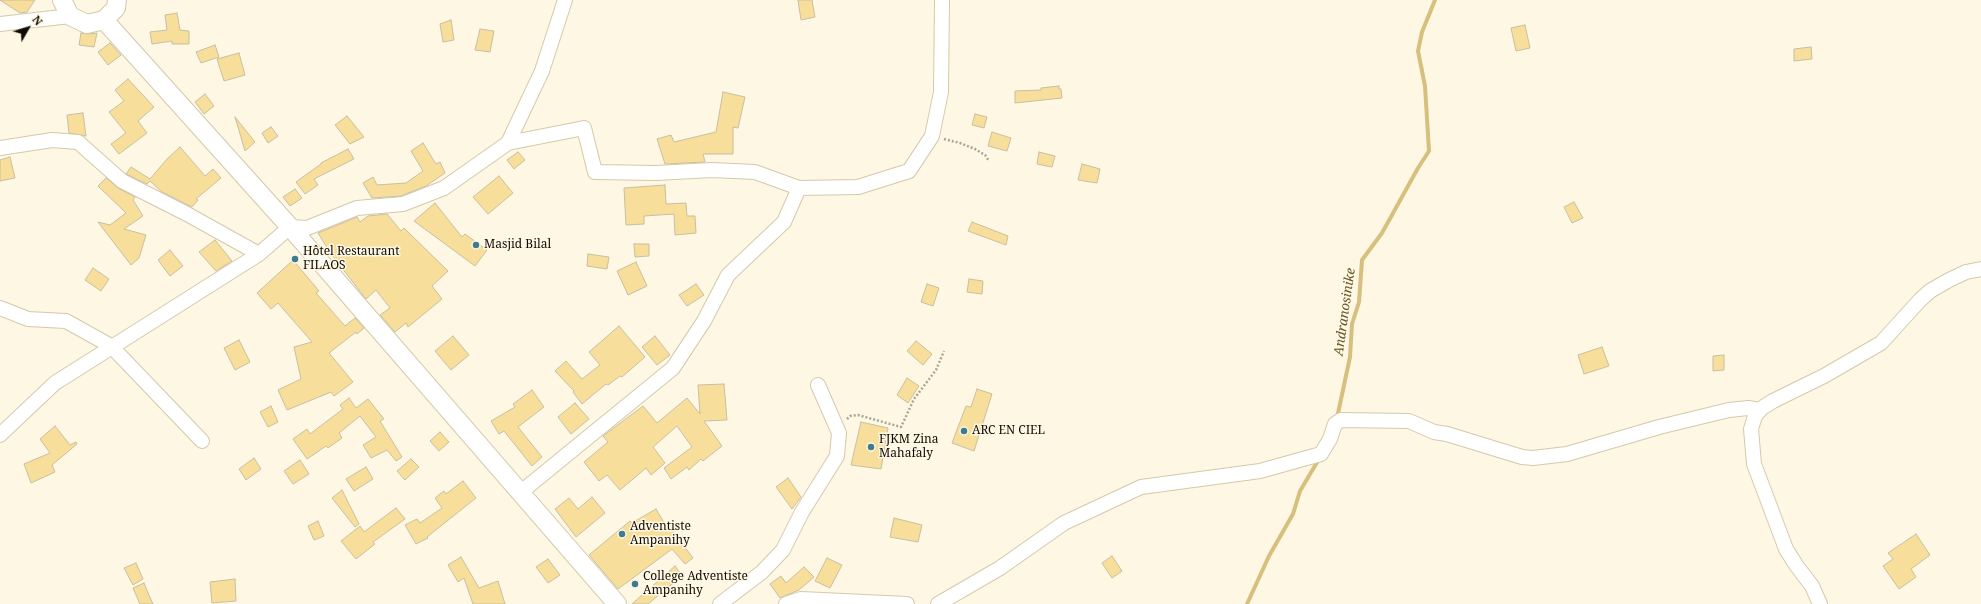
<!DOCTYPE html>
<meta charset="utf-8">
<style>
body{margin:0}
#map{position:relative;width:1981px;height:604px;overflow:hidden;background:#fef7e4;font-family:"Noto Serif",serif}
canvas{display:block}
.north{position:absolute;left:8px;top:8px;width:40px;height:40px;-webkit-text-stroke:3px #fef7e4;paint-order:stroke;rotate:51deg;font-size:11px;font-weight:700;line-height:16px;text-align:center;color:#0f0b03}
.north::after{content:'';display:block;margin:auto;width:14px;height:18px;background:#0f0b03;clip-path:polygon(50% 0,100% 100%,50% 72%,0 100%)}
</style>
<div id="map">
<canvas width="1981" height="604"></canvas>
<div class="north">N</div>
</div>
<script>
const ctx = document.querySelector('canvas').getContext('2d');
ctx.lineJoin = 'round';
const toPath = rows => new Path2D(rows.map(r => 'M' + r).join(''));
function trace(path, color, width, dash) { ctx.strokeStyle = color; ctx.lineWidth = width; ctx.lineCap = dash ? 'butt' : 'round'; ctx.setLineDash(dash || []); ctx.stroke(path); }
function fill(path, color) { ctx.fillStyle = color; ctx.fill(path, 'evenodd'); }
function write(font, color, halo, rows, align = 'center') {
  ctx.font = font + ' "Noto Serif",serif'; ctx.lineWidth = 3; ctx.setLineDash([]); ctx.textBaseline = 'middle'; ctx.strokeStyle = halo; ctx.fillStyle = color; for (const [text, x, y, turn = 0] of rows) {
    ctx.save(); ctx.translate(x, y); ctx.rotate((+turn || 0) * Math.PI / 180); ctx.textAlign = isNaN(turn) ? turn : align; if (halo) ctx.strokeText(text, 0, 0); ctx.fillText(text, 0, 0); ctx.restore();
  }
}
trace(toPath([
 [1337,418,1350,357,1352,324,1359,302,1362,260,1382,233,1418,168,1429,151,1425,86,1418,51,1422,32,1435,0],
 [1247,604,1269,556,1293,514,1300,491,1319,459]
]), '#d7c07d', 4);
const building = toPath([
 [0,0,35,0,27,12,20,13,0,0],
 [798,0,812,0,815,17,801,20,798,0],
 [177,13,180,30,189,31,189,44,172,44,172,41,152,44,150,32,167,30,165,15,177,13],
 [451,20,454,40,443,42,440,24,451,20],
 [1525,25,1530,48,1516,51,1511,28,1525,25],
 [480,29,494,31,490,52,475,50,480,29],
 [81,33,89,34,97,33,94,47,79,45,81,33],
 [110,43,121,55,108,65,98,52,110,43],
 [215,45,219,57,201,63,196,52,215,45],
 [1811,47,1812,59,1794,61,1794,49,1811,47],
 [239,53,245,75,224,81,217,59,239,53],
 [128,79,154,107,138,121,147,133,119,154,111,144,126,133,109,112,124,101,115,90,128,79],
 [1059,86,1059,89,1061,89,1062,98,1015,103,1015,91,1041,90,1041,88,1059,86],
 [723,92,745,97,738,128,733,127,733,154,703,154,705,162,665,164,657,139,671,135,674,142,716,132,723,92],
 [205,94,214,106,204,114,195,102,205,94],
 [83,113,86,136,69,133,67,115,83,113],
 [975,114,987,117,984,128,972,125,975,114],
 [347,116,364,137,350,144,335,125,347,116],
 [235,117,255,142,245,151,235,117],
 [271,127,278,136,268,143,262,133,271,127],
 [992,132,1011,138,1007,151,988,146,992,132],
 [423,143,436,164,440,162,445,173,426,186,401,196,372,198,363,183,373,177,377,185,406,183,423,171,411,151,423,143],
 [180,147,205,176,213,169,221,178,196,199,198,200,192,207,162,192,150,181,147,184,126,174,131,167,150,179,167,159,180,147],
 [348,149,354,159,314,179,318,185,305,194,296,182,321,164,321,163,348,149],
 [518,152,525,160,514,169,507,160,518,152],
 [1039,152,1055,156,1052,167,1037,164,1039,152],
 [10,157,15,178,0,181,0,160,10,157],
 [1082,164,1100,169,1097,183,1078,180,1082,164],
 [499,176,513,193,488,214,473,197,499,176],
 [106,178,118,188,135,197,133,200,143,216,124,229,146,235,139,258,131,265,98,222,110,225,126,213,98,186,106,178],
 [665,185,666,204,686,203,687,216,695,216,696,233,675,235,674,214,644,216,644,224,626,225,624,188,665,185],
 [295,189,302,198,290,206,283,197,295,189],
 [1574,202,1583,218,1572,223,1564,207,1574,202],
 [435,203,462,237,465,234,487,250,475,266,414,221,435,203],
 [387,214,401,231,404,228,448,271,432,286,442,299,408,327,406,323,395,332,380,315,390,308,376,290,366,299,331,254,318,233,357,217,360,222,368,216,387,214],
 [972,222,1008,236,1006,245,968,231,972,222],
 [215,240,232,261,216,271,199,252,215,240],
 [634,244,649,244,649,256,635,257,634,244],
 [170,250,183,266,170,276,158,260,170,250],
 [588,254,609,257,607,269,587,266,588,254],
 [293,260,319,291,316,293,345,326,355,318,364,328,357,334,356,332,329,353,353,382,334,396,331,392,287,410,278,390,301,379,294,347,312,342,278,303,271,309,257,293,293,260],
 [636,262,647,286,628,295,617,271,636,262],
 [93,268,109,279,101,291,85,280,93,268],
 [969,279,983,281,982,294,967,292,969,279],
 [696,284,704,295,687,306,679,295,696,284],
 [927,284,939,288,933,306,921,302,927,284],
 [619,326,645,357,622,377,620,376,608,385,606,384,582,404,573,392,574,391,555,371,566,361,582,379,600,365,589,352,619,326],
 [453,336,469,355,451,370,435,351,453,336],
 [655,336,670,355,657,365,642,347,655,336],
 [239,340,250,362,235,370,224,348,239,340],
 [916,341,932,354,923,365,907,351,916,341],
 [1602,347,1609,366,1584,374,1578,355,1602,347],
 [1724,355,1724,370,1713,371,1713,356,1724,355],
 [907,378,919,386,908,403,897,395,907,378],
 [724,384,727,420,704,421,722,446,703,461,701,459,689,470,687,467,671,479,664,468,692,447,677,426,653,447,665,463,651,475,646,468,620,490,607,475,599,481,584,462,608,442,603,436,643,406,657,423,687,398,700,414,698,385,724,384],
 [977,389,992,394,974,451,952,443,966,406,971,407,977,389],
 [532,390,544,407,518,427,542,457,532,466,504,431,499,434,491,421,515,407,513,404,532,390],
 [349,398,356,408,368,399,384,419,380,421,402,457,396,461,387,450,371,458,363,445,376,437,360,416,339,433,342,438,328,448,326,446,307,459,293,439,307,429,310,434,343,409,340,405,349,398],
 [575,403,589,419,571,434,558,417,575,403],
 [271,406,278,422,268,427,260,412,271,406],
 [861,422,888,428,881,469,851,465,861,422],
 [55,426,70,445,76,442,77,444,52,465,55,472,31,483,24,464,50,453,40,439,55,426],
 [440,432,449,442,439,451,430,441,440,432],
 [254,458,261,469,246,480,239,469,254,458],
 [411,459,419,467,405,480,397,471,411,459],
 [300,460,309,474,293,484,284,471,300,460],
 [366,467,373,479,354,491,346,479,366,467],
 [788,478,801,497,792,509,776,487,788,478],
 [463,481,476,498,427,537,428,538,416,544,405,525,417,519,420,523,442,508,435,498,444,491,446,494,463,481],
 [342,490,359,524,355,527,332,498,342,490],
 [592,497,605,513,576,537,555,509,569,498,578,509,592,497],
 [396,508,405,519,373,542,375,544,356,559,341,541,360,526,364,532,396,508],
 [656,509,669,531,671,529,693,558,685,564,672,549,618,589,589,555,630,521,632,523,656,509],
 [894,518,922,525,918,542,890,537,894,518],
 [318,521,324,536,314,540,308,526,318,521],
 [1916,534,1930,555,1911,569,1916,577,1899,589,1883,566,1893,559,1888,553,1916,534],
 [1112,556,1122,571,1112,578,1102,563,1112,556],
 [461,557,479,588,498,581,505,604,473,604,464,578,458,582,448,565,461,557],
 [827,558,842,565,830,588,815,581,827,558],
 [548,559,560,575,548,583,536,567,548,559],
 [136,563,143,579,133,585,124,568,136,563],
 [675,566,682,576,648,604,632,604,675,566],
 [804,567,814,577,799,590,780,598,770,584,781,576,786,583,804,567],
 [235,579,236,601,212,603,210,582,235,579],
 [144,583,148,593,153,604,140,604,133,588,144,583]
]);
fill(building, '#f7df9b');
trace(building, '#c9be9f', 1);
const minor = toPath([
 [0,24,70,16],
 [508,143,584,128,595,172,656,173,712,170,755,172,799,188,858,187,909,171,932,136,941,92,942,0],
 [0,148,52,140,78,142,122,181,187,214,259,254],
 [0,308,28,319,66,321,111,346,202,441],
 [0,435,55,383,259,254,290,227,307,228,357,208,403,204,444,188,508,143,542,71,565,0],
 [521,492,673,368,704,321,728,275,784,222,799,188],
 [720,604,762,572,783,550,802,512,837,456,839,433,818,385],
 [786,604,801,599,907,604],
 [938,604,1000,568,1064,523,1141,487,1260,471,1321,454,1330,439,1335,424,1341,420,1409,421,1434,432,1447,434,1522,457,1533,458,1567,454,1659,427,1729,410,1748,408,1760,410],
 [1820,604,1812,586,1796,565,1786,549,1754,464,1751,429,1755,416,1762,408,1773,401,1824,376,1881,343,1920,300,1930,291,1949,280,1966,272,1981,269]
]);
const major = toPath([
 [62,0,70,16,87,24,104,20,116,8,117,0],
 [104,20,290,227,617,604]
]);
trace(minor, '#d4c9aa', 16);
trace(major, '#d4c9aa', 20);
trace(toPath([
 [944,139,960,143,975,149,985,155,989,161],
 [847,419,850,416,858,415,901,427,914,399,936,370,944,351]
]), '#aba596', 2.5, [2, 2]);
trace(minor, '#fff', 14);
trace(major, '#fff', 18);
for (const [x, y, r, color] of [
 [476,245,4,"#3e7b91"],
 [295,259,4,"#3e7b91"],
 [964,431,4,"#3e7b91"],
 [871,447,4,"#3e7b91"],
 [622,534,4,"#3e7b91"],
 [635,584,4,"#3e7b91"]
]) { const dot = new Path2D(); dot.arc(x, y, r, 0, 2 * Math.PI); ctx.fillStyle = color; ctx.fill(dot); trace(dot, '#fef7e4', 1.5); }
write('12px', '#0f0b03', '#fef7e4', [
 ["Masjid Bilal",484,245],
 ["Hôtel Restaurant",303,252],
 ["FILAOS",303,266],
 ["ARC EN CIEL",972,431],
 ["FJKM Zina",879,440],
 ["Mahafaly",879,454],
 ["Adventiste",630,527],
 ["Ampanihy",630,541],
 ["College Adventiste",643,577],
 ["Ampanihy",643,591]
], 'left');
write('italic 13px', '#655522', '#fef7e4', [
 ["Andranosinike",1345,312,-82]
]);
</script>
